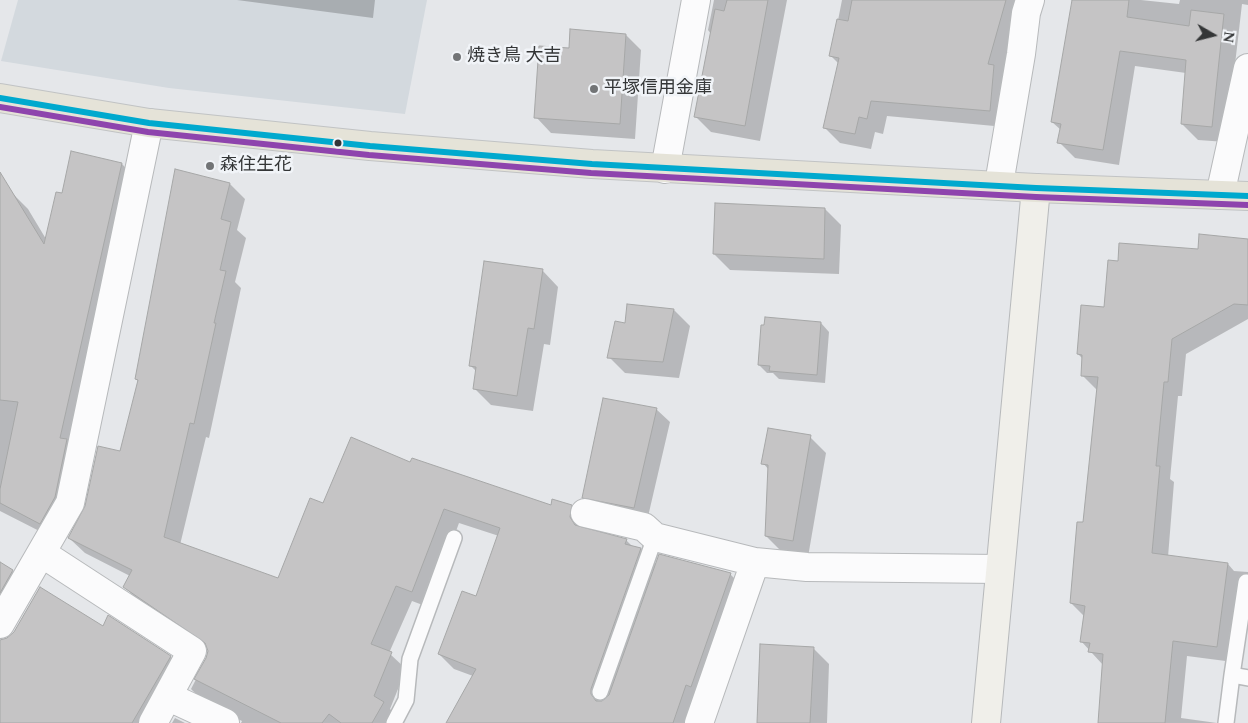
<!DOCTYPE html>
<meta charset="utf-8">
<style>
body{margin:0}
#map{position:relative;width:1248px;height:723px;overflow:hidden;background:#e5e7ea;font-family:Spectral,serif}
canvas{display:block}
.north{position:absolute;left:1188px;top:10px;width:50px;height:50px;-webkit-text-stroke:4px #f1f4f8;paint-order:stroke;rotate:98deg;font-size:14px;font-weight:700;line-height:20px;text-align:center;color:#343637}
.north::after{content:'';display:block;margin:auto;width:18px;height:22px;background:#343637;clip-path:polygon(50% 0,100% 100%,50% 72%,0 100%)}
</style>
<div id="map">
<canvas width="1248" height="723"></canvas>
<div class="north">N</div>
</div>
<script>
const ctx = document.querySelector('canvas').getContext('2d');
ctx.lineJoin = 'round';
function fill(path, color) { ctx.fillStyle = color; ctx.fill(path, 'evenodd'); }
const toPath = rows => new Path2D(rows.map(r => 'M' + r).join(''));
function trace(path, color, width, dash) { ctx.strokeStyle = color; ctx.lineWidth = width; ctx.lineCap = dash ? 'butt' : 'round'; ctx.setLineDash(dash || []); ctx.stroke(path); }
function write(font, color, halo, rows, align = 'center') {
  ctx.font = font + ' Spectral,"Noto Sans JP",serif'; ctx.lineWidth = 5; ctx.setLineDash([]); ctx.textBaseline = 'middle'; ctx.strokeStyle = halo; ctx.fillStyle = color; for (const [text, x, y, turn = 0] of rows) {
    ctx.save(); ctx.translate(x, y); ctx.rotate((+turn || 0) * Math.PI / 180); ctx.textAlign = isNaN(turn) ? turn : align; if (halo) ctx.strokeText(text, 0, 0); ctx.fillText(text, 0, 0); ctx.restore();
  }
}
fill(toPath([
 [18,0,427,0,405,114,169,88,1,61]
]), '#d3d9de');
fill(toPath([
 [237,0,375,0,373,18],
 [714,0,787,0,760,141,711,132,695,116,711,34,708,30],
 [842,0,1026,0,1005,127,887,116,883,134,875,132,871,149,840,143,824,127,839,64,831,56],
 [1073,0,1141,0,1179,4,1180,0,1248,0,1248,5,1242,4,1226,142,1198,140,1182,124,1186,73,1135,66,1119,165,1075,158,1059,142,1061,130,1052,122],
 [626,35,641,50,635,139,551,133,536,117,570,49],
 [122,164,138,181,57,540,0,511,0,188,10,191,28,209,46,239,63,195],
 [230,184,245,199,237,230,246,238,235,282,241,288,209,438,206,437,180,545,278,579,324,505,411,464,551,506,571,506,587,522,586,529,626,540,633,547,640,549,656,565,730,574,745,589,693,723,448,723,473,676,454,669,439,654,477,598,499,536,459,523,428,607,412,601,389,653,406,669,390,709,399,718,396,723,241,723,242,721,206,704,191,689,207,658,208,649,140,603,125,587,130,576,85,553,69,538,121,452,139,382,136,379],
 [825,209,841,225,839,274,730,270,714,254],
 [1248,240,1248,319,1186,354,1182,396,1178,396,1170,479,1174,482,1168,557,1228,564,1234,571,1248,572,1248,617,1241,663,1187,656,1181,718,1217,723,1099,723,1103,665,1081,641,1084,616,1071,603,1084,524,1097,390,1082,375,1083,359,1078,354,1105,309,1227,257],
 [542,270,558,287,550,345,544,344,533,411,491,405,475,389,477,372,470,365],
 [674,310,690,326,679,378,625,373,609,357,626,324],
 [821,323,829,332,825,383,779,379,773,373,767,373,759,365],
 [656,409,670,422,647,521,596,511,583,498],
 [810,437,826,453,808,557,782,552,766,536,769,470,763,463],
 [0,563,12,571,28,586,0,637],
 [109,617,171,657,186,673,159,723,0,723,0,641,103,628],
 [813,648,829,664,827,723,758,723],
 [175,718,185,723,172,723]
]), '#0003');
const building = toPath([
 [727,0,768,0,745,126,694,117,715,9,724,11,727,0],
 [852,0,1006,0,988,64,994,65,990,111,871,101,867,119,859,117,855,134,823,128,839,58,829,56,837,19,848,21,852,0],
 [1072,0,1129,0,1127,17,1189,26,1191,10,1224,14,1212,127,1181,124,1186,60,1120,51,1103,150,1057,143,1061,124,1051,122,1072,0],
 [570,29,626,34,620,124,534,118,539,46,569,48,570,29],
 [71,151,122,163,60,438,67,439,55,497,40,524,0,503,0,489,18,402,0,400,0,172,44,244,56,192,62,193,71,151],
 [175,169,230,183,221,219,231,222,220,270,226,271,214,323,216,323,194,424,190,423,164,537,278,578,310,498,323,503,351,437,410,462,412,458,551,505,552,499,572,505,570,517,575,525,627,539,625,544,641,548,591,689,591,694,596,701,602,701,609,695,659,554,731,573,691,687,686,685,673,723,446,723,476,669,438,654,462,591,476,596,500,528,444,509,412,592,396,586,371,644,392,652,374,696,384,702,372,723,341,723,329,714,322,723,281,723,194,679,206,658,208,651,205,643,123,587,132,570,68,538,85,506,98,446,120,451,138,380,135,379,175,169],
 [715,203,825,208,824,259,713,254,715,203],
 [1199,234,1248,239,1248,305,1234,304,1172,339,1168,382,1164,382,1156,466,1160,466,1152,553,1228,563,1217,647,1173,641,1165,723,1098,723,1103,654,1088,652,1090,643,1080,642,1085,606,1070,603,1077,522,1083,522,1098,377,1081,376,1082,355,1077,354,1081,305,1104,307,1108,260,1118,261,1119,243,1198,249,1199,234],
 [484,261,543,269,534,329,528,328,517,396,473,389,476,367,469,366,484,261],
 [627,304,674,309,663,362,607,358,615,321,625,323,627,304],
 [765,317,821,322,817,375,769,371,770,366,758,365,761,325,764,325,765,317],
 [603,398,657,408,634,508,582,498,603,398],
 [768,428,811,435,793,541,765,536,768,465,761,464,768,428],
 [0,562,13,570,0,593,0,562],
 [40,587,103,626,108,615,171,656,132,723,0,723,0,640,7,638,14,632,40,587],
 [760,644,814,647,810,723,757,723,760,644]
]);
fill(building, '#c5c4c5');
trace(building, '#a6a7a7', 1);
const lane = toPath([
 [1232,675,1246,582],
 [600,692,655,537],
 [394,723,406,700,410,659,454,538],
 [1226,723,1232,675,1248,678]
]);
const street = toPath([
 [665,169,696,0],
 [999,184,1021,54,1026,13,1030,0],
 [1220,195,1248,68],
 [585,513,644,527,655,537,755,562,807,567,1000,569],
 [43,554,192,651,153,723],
 [0,624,70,503,149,123],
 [169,697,225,723],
 [699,723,755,562]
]);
const secondary = toPath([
 [986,723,1036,188]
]);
const primary = toPath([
 [0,98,149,123,370,146,592,164,1036,188,1248,196]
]);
trace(lane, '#b7b9bb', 18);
trace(street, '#b7b9bb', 30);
trace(secondary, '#b7b9bb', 30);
trace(primary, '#c1c3c4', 30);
trace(lane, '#fbfbfc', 15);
trace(street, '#fbfbfc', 28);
trace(secondary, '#f0efea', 28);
trace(primary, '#e5e3d8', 28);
trace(toPath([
 [0,98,149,123,370,146,592,164,1036,188,1248,196]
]), '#00a9ce', 6);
trace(toPath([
 [0,107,148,132,369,155,591,173,1036,197,1248,205]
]), '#8e44ad', 6);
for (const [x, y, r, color] of [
 [457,57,5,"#727476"],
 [594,89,5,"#727476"],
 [338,143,4.5,"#343637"],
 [210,166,5,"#727476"]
]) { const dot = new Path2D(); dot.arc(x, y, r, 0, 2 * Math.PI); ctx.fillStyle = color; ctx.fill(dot); trace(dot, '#f1f4f8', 2); }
write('18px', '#343637', '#f1f4f8', [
 ["焼き鳥 大吉",467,57],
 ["平塚信用金庫",604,89],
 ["森住生花",220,166]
], 'left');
</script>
